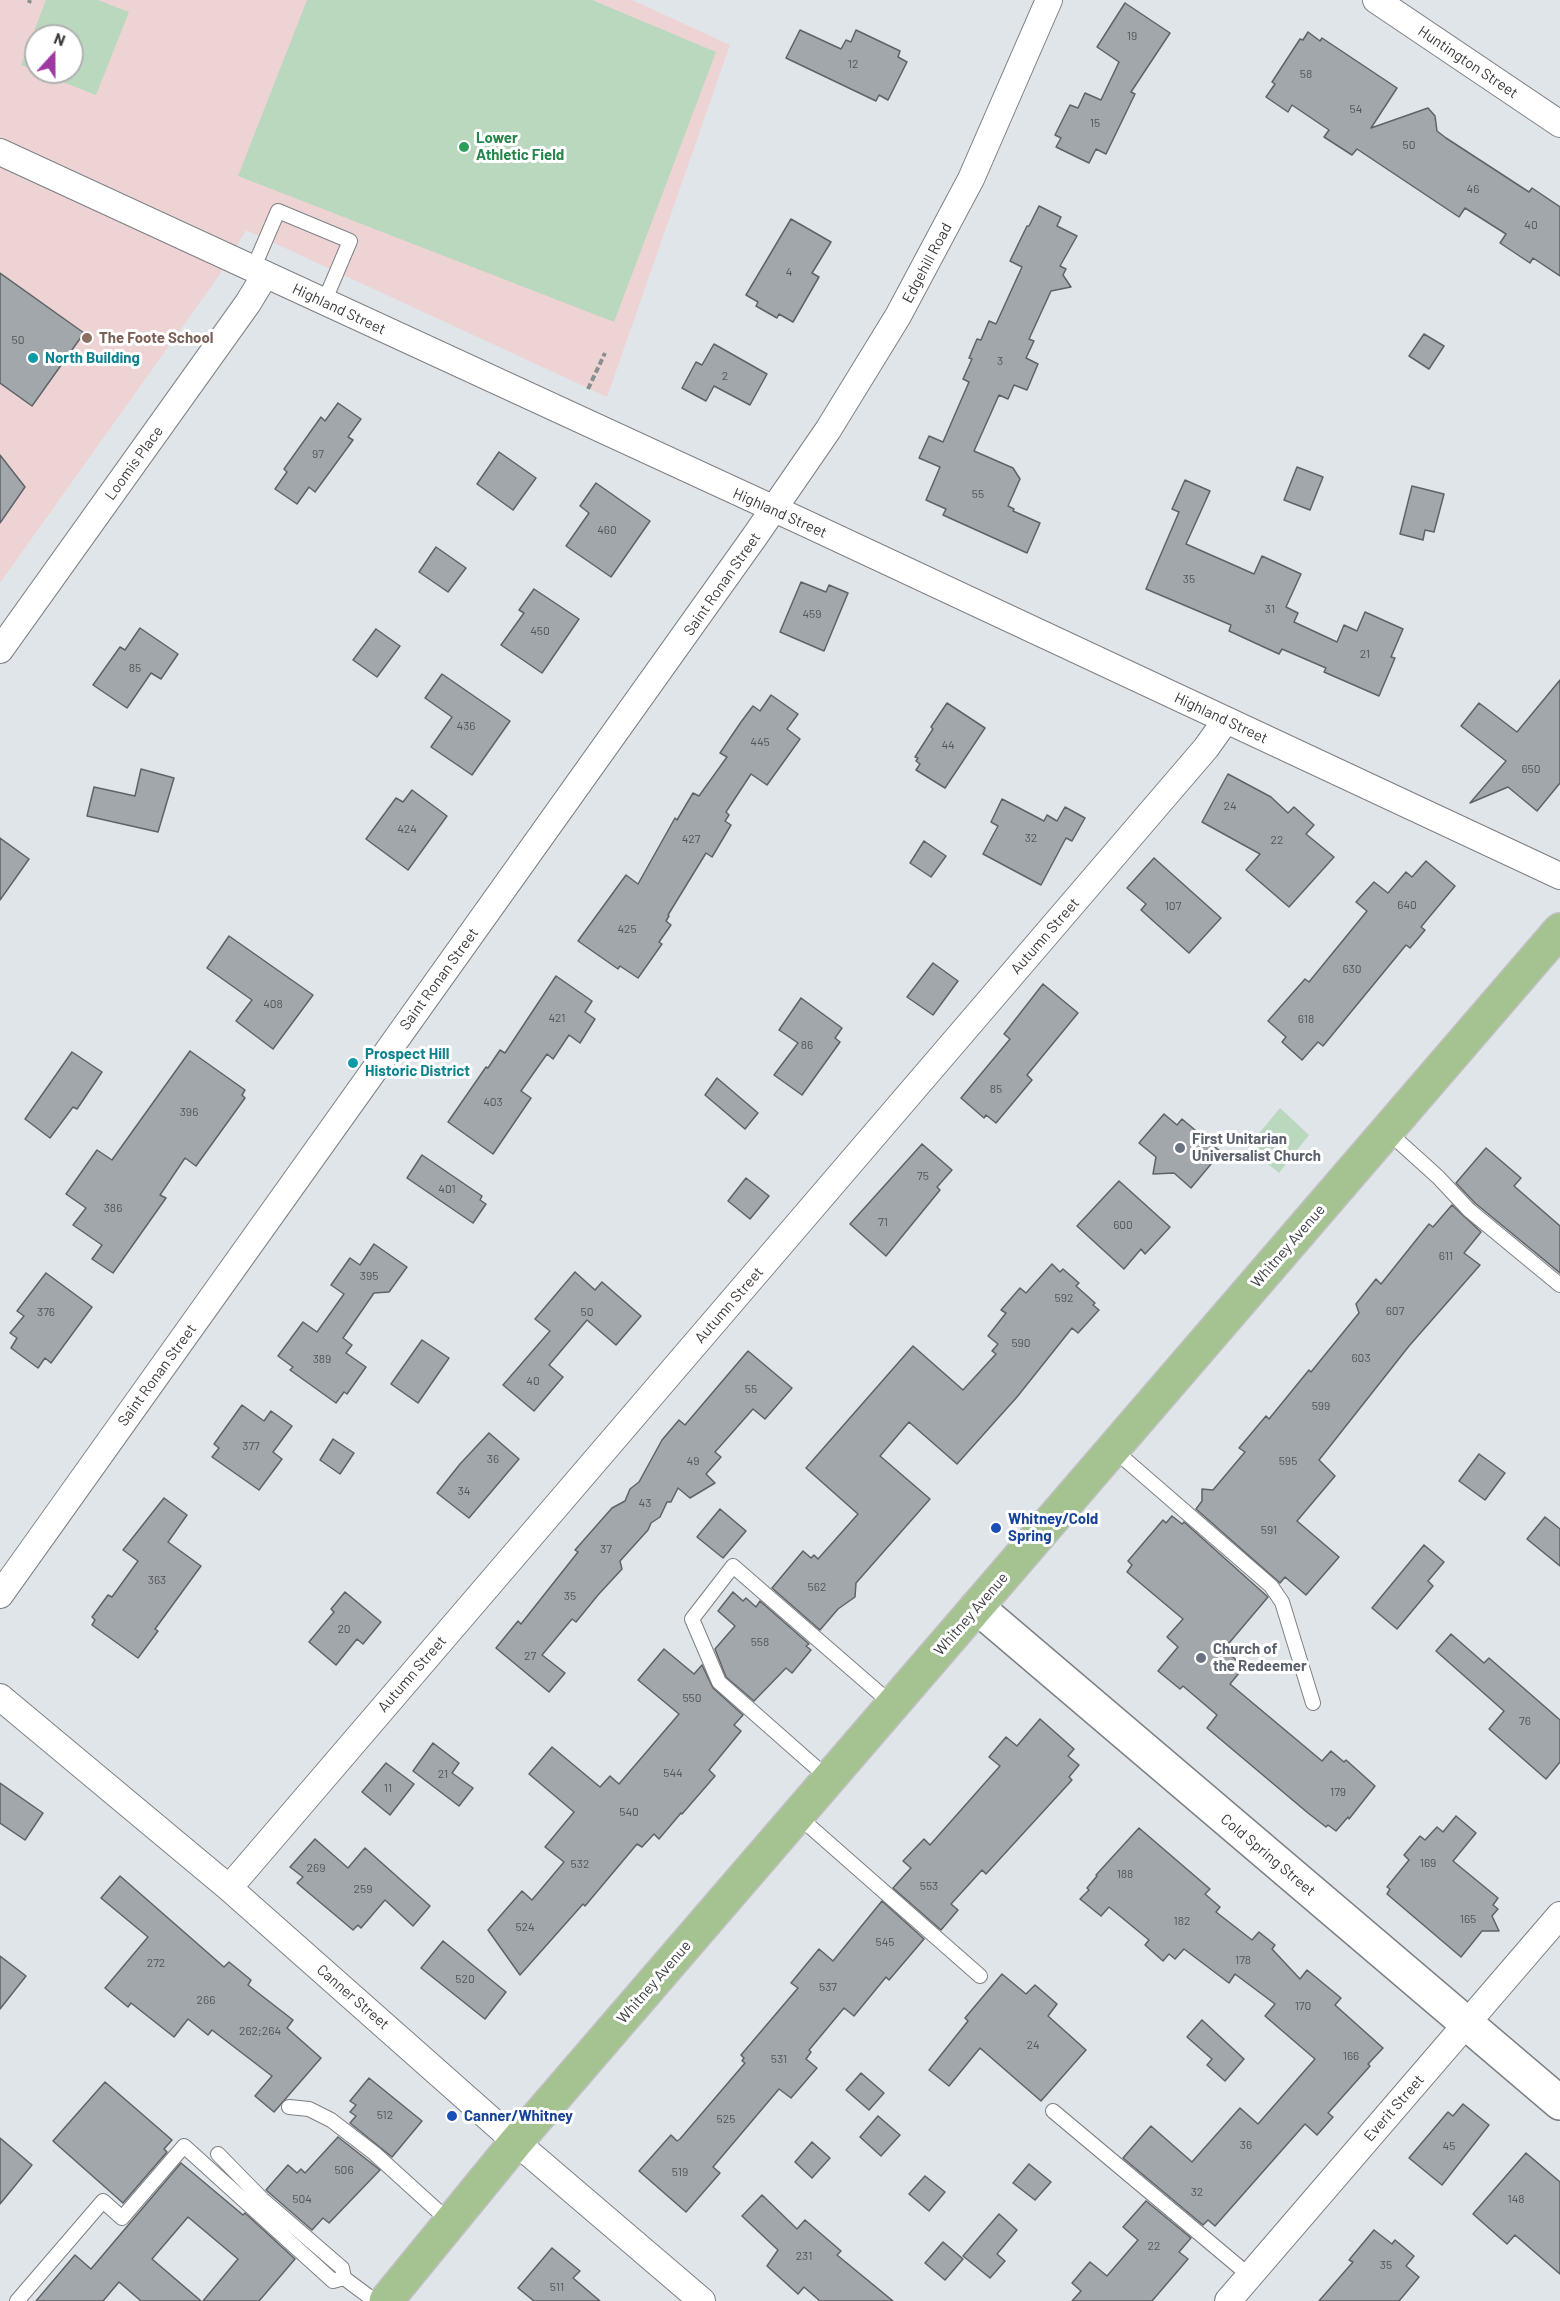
<!DOCTYPE html>
<style>
body{margin:0}
#map{position:relative;width:1560px;height:2301px;overflow:hidden;background:#e0e5e9;font-family:Barlow,sans-serif}
canvas{display:block}
.north{position:absolute;left:24px;top:24px;width:60px;height:60px;box-sizing:border-box;background:#fff;border:2px solid #b0b1b1;border-radius:50%;rotate:21deg;font-size:16px;font-weight:700;line-height:24px;text-align:center;color:#393b3d}
.north::after{content:'';display:block;margin:auto;width:21px;height:27px;background:#9d3aa1;clip-path:polygon(50% 0,100% 100%,50% 72%,0 100%)}
</style>
<div id="map">
<canvas width="1560" height="2301"></canvas>
<div class="north">N</div>
</div>
<script>
const ctx = document.querySelector('canvas').getContext('2d');
ctx.lineJoin = 'round';
function fill(path, color) { ctx.fillStyle = color; ctx.fill(path, 'evenodd'); }
const toPath = rows => new Path2D(rows.map(r => 'M' + r).join(''));
function trace(path, color, width, dash) { ctx.strokeStyle = color; ctx.lineWidth = width; ctx.lineCap = dash ? 'butt' : 'round'; ctx.setLineDash(dash || []); ctx.stroke(path); }
function write(font, color, halo, rows, align = 'center') {
  ctx.font = font + ' Barlow,sans-serif'; ctx.lineWidth = 6; ctx.setLineDash([]); ctx.textBaseline = 'middle'; ctx.strokeStyle = halo; ctx.fillStyle = color; for (const [text, x, y, turn = 0] of rows) {
    ctx.save(); ctx.translate(x, y); ctx.rotate((+turn || 0) * Math.PI / 180); ctx.textAlign = isNaN(turn) ? turn : align; if (halo) ctx.strokeText(text, 0, 0); ctx.fillText(text, 0, 0); ctx.restore();
  }
}
fill(toPath([
 [0,0,632,0,730,45,607,397,246,230,218,277,0,583],
 [36,36,72,36,72,72,36,72]
]), '#eed3d5');
fill(toPath([
 [46,0,98,0,129,12,96,95,37,72,72,72,72,36,36,36,36,71,21,65],
 [307,0,592,0,716,52,614,322,238,176],
 [1280,1108,1309,1135,1279,1173,1248,1147]
]), '#bad8be');
const building = toPath([
 [1125,3,1170,33,1131,92,1135,94,1106,154,1096,149,1089,163,1056,147,1061,138,1055,135,1070,105,1078,108,1085,93,1101,100,1119,62,1097,47,1125,3],
 [800,30,841,49,846,40,851,42,856,30,900,51,898,57,907,62,888,100,879,95,876,101,786,58,800,30],
 [1308,32,1320,41,1322,38,1397,88,1371,128,1428,108,1435,116,1437,131,1446,138,1529,192,1532,188,1560,207,1560,276,1533,258,1530,263,1500,243,1506,234,1465,208,1459,217,1357,149,1352,155,1324,137,1329,130,1292,105,1288,112,1266,97,1275,84,1272,82,1300,39,1303,40,1308,32],
 [1039,206,1061,217,1057,226,1077,236,1060,266,1066,269,1063,275,1071,287,1051,291,1029,339,1034,341,1026,358,1038,364,1027,390,1014,385,1008,399,999,395,974,451,1013,468,1020,479,1008,506,1014,509,1013,511,1040,523,1027,553,943,515,946,509,926,500,940,467,919,458,929,436,943,442,969,382,963,379,972,359,969,358,977,339,981,340,989,321,996,324,1022,267,1010,261,1027,226,1029,226,1039,206],
 [791,219,831,242,812,273,819,277,793,322,779,314,777,318,756,306,758,302,746,295,791,219],
 [0,273,84,333,32,406,0,383,0,273],
 [1424,334,1444,346,1429,369,1409,356,1424,334],
 [714,344,767,374,750,405,714,386,706,401,682,388,696,362,702,365,714,344],
 [338,403,361,419,348,437,353,440,315,492,309,487,297,504,275,489,287,472,284,469,321,417,325,421,338,403],
 [499,452,536,478,513,510,477,484,499,452],
 [0,455,25,487,0,523,0,455],
 [1297,467,1323,477,1310,510,1284,500,1297,467],
 [1185,480,1210,491,1186,544,1254,574,1262,556,1301,574,1286,607,1298,613,1294,622,1337,642,1344,625,1357,631,1365,612,1403,629,1391,657,1395,658,1379,696,1324,672,1326,668,1282,649,1279,654,1229,631,1231,625,1146,589,1179,512,1172,509,1185,480],
 [596,483,650,521,611,577,566,546,589,513,580,506,596,483],
 [1412,486,1444,494,1434,532,1425,530,1423,540,1400,534,1412,486],
 [436,547,466,568,448,592,419,572,436,547],
 [801,582,826,592,829,585,848,593,824,651,780,632,801,582],
 [534,589,579,619,542,673,501,645,524,613,519,610,534,589],
 [140,628,178,654,161,679,151,673,127,708,93,685,120,647,125,650,140,628],
 [376,629,400,646,377,677,353,660,376,629],
 [442,674,510,721,472,775,431,747,452,717,425,698,442,674],
 [1560,680,1560,783,1537,811,1508,787,1470,803,1506,761,1461,726,1479,703,1517,732,1560,680],
 [771,695,798,714,787,729,800,739,767,785,751,774,726,812,729,815,725,821,731,825,712,857,706,853,668,915,669,916,666,921,671,925,659,942,662,944,638,978,620,966,618,969,578,941,626,875,638,884,675,818,677,820,693,793,699,796,727,757,720,753,741,722,753,706,760,711,771,695],
 [947,703,985,728,945,788,916,770,920,764,916,761,918,758,915,757,933,729,931,727,947,703],
 [141,769,174,778,158,832,87,816,94,787,135,796,141,769],
 [1228,774,1271,797,1288,813,1294,807,1314,825,1306,834,1334,857,1289,907,1246,870,1260,854,1202,822,1228,774],
 [412,790,447,816,408,870,366,839,396,798,403,802,412,790],
 [1002,799,1044,821,1047,815,1057,821,1065,807,1085,818,1072,841,1066,838,1041,885,983,854,998,826,991,822,1002,799],
 [0,838,29,859,0,900,0,838],
 [924,841,946,856,931,877,910,863,924,841],
 [1154,858,1221,918,1189,953,1141,910,1146,904,1127,888,1154,858],
 [1426,861,1455,886,1421,927,1425,930,1410,948,1406,945,1323,1046,1318,1042,1302,1060,1282,1042,1286,1037,1268,1021,1305,979,1309,982,1367,911,1356,902,1374,882,1388,893,1406,872,1412,877,1426,861],
 [229,936,313,995,273,1049,236,1021,252,1000,207,968,229,936],
 [933,963,958,981,933,1015,907,997,933,963],
 [556,976,592,1001,585,1012,595,1019,580,1043,569,1035,553,1059,547,1054,521,1091,531,1098,493,1154,448,1122,486,1067,488,1068,500,1050,505,1053,556,976],
 [1043,984,1078,1013,1027,1075,1032,1080,996,1123,986,1115,984,1118,961,1098,1010,1039,1004,1034,1043,984],
 [801,998,842,1028,835,1038,840,1042,802,1095,774,1075,798,1043,779,1030,801,998],
 [190,1051,245,1090,242,1095,245,1098,196,1166,185,1158,160,1195,166,1198,113,1273,92,1259,102,1245,73,1225,86,1208,66,1194,97,1150,112,1160,190,1051],
 [72,1052,102,1072,77,1109,73,1107,50,1138,25,1119,72,1052],
 [717,1078,758,1113,745,1129,705,1095,717,1078],
 [1164,1114,1177,1125,1182,1119,1221,1152,1191,1188,1174,1173,1153,1174,1156,1157,1139,1143,1164,1114],
 [922,1144,952,1170,937,1187,940,1190,886,1256,850,1224,922,1144],
 [1486,1148,1521,1178,1514,1186,1560,1226,1560,1273,1475,1203,1456,1183,1486,1148],
 [422,1155,482,1196,480,1200,486,1204,473,1223,407,1178,422,1155],
 [746,1178,769,1196,750,1219,728,1201,746,1178],
 [1119,1181,1170,1227,1145,1254,1141,1249,1124,1269,1077,1226,1119,1181],
 [1452,1205,1481,1232,1464,1253,1480,1265,1409,1346,1319,1460,1335,1476,1297,1521,1339,1557,1306,1595,1285,1577,1280,1583,1196,1509,1202,1501,1202,1489,1213,1490,1245,1452,1239,1448,1266,1416,1269,1419,1309,1370,1311,1372,1359,1313,1356,1304,1376,1279,1381,1284,1429,1224,1433,1227,1452,1205],
 [374,1244,407,1267,389,1292,374,1293,343,1338,352,1345,346,1353,366,1367,347,1394,344,1392,336,1403,290,1370,293,1367,278,1356,303,1322,317,1332,344,1294,331,1285,350,1258,360,1265,374,1244],
 [1052,1264,1060,1272,1063,1269,1079,1283,1076,1286,1095,1303,1093,1305,1099,1310,1078,1333,1072,1328,1017,1397,957,1464,909,1422,880,1456,930,1499,856,1583,855,1597,838,1609,820,1630,772,1588,803,1551,811,1558,814,1555,818,1559,858,1514,806,1468,913,1346,963,1390,996,1354,992,1351,998,1344,988,1336,1006,1313,1001,1310,1020,1288,1026,1293,1052,1264],
 [575,1272,595,1290,602,1282,641,1316,616,1345,587,1320,549,1365,563,1377,534,1411,503,1385,550,1331,535,1319,575,1272],
 [46,1273,92,1307,51,1363,45,1358,38,1368,11,1348,17,1338,10,1333,24,1316,17,1311,46,1273],
 [422,1340,449,1358,418,1403,391,1384,422,1340],
 [748,1351,792,1388,765,1419,753,1409,715,1452,721,1457,706,1474,715,1483,690,1498,678,1488,671,1502,667,1502,660,1517,651,1523,648,1530,620,1561,622,1569,598,1595,576,1622,572,1619,542,1655,565,1673,549,1692,496,1648,518,1621,521,1624,578,1552,575,1550,612,1508,625,1501,630,1489,639,1482,662,1440,679,1420,685,1425,748,1351],
 [242,1405,264,1421,271,1411,292,1426,273,1452,282,1459,259,1490,212,1457,219,1448,214,1444,242,1405],
 [489,1433,519,1459,469,1518,437,1493,460,1464,489,1433],
 [333,1439,354,1453,340,1474,320,1460,333,1439],
 [1479,1454,1505,1473,1485,1500,1459,1481,1479,1454],
 [164,1498,187,1515,168,1542,201,1566,155,1629,158,1631,138,1658,92,1625,95,1620,92,1617,108,1595,112,1597,138,1561,123,1550,164,1498],
 [720,1509,746,1531,723,1558,697,1537,720,1509],
 [1172,1516,1182,1524,1184,1522,1268,1597,1224,1649,1244,1667,1230,1684,1322,1761,1331,1751,1344,1762,1346,1760,1375,1786,1349,1819,1348,1817,1336,1831,1328,1825,1326,1827,1308,1813,1207,1728,1217,1715,1183,1686,1180,1689,1158,1671,1178,1647,1167,1637,1183,1619,1127,1572,1132,1565,1128,1561,1163,1520,1166,1523,1172,1516],
 [1545,1517,1560,1529,1560,1566,1527,1539,1545,1517],
 [1424,1545,1444,1562,1428,1581,1433,1586,1397,1629,1372,1608,1424,1545],
 [345,1592,381,1622,363,1644,357,1639,336,1665,309,1642,334,1612,331,1609,345,1592],
 [733,1592,743,1601,746,1598,756,1607,760,1601,809,1644,806,1646,811,1650,792,1673,786,1668,754,1701,726,1677,715,1649,735,1626,718,1611,733,1592],
 [1451,1634,1484,1663,1489,1658,1560,1720,1560,1762,1546,1779,1489,1729,1504,1711,1436,1651,1451,1634],
 [664,1649,694,1674,702,1665,713,1688,743,1715,734,1725,741,1731,709,1770,715,1776,682,1814,681,1813,659,1839,654,1834,642,1847,637,1844,585,1906,583,1904,520,1975,488,1930,522,1891,532,1900,564,1862,545,1847,574,1812,529,1774,552,1747,600,1787,610,1776,619,1784,679,1714,638,1680,664,1649],
 [1040,1719,1074,1749,1068,1756,1079,1765,1069,1777,1072,1780,986,1874,982,1870,951,1904,958,1910,941,1930,893,1888,911,1868,903,1861,924,1839,930,1845,1000,1766,989,1757,1006,1737,1017,1746,1040,1719],
 [433,1743,459,1763,452,1773,473,1788,459,1806,413,1771,433,1743],
 [386,1763,414,1784,390,1815,362,1792,386,1763],
 [0,1783,43,1813,25,1840,0,1823,0,1783],
 [1456,1816,1476,1833,1453,1861,1498,1898,1493,1905,1498,1909,1492,1916,1499,1931,1482,1931,1461,1957,1387,1894,1390,1889,1387,1887,1409,1860,1404,1855,1420,1836,1425,1840,1437,1827,1443,1832,1456,1816],
 [1139,1828,1210,1889,1205,1894,1220,1907,1216,1912,1252,1940,1259,1932,1275,1945,1272,1949,1300,1979,1307,1970,1341,1998,1335,2005,1383,2048,1368,2064,1370,2066,1328,2113,1333,2117,1317,2135,1305,2124,1215,2226,1208,2220,1203,2225,1123,2158,1151,2126,1192,2162,1240,2108,1258,2124,1315,2059,1265,2016,1275,2004,1235,1974,1229,1983,1184,1949,1175,1959,1169,1954,1163,1961,1145,1945,1149,1940,1109,1907,1101,1916,1080,1899,1089,1890,1087,1888,1097,1876,1096,1875,1139,1828],
 [315,1839,348,1868,365,1848,430,1906,413,1926,385,1900,361,1928,358,1925,353,1930,297,1883,303,1877,290,1867,315,1839],
 [120,1876,224,1967,229,1962,251,1980,248,1985,293,2020,287,2028,321,2058,274,2112,255,2096,272,2076,212,2030,208,2035,188,2019,174,2037,131,2003,128,2007,105,1988,148,1937,101,1898,120,1876],
 [882,1901,924,1939,889,1980,886,1977,854,2016,844,2008,809,2050,811,2052,806,2059,817,2068,791,2098,779,2089,713,2167,720,2173,686,2212,639,2171,671,2135,677,2141,680,2139,745,2063,742,2061,744,2058,741,2055,798,1988,791,1983,819,1949,833,1961,882,1901],
 [443,1941,506,1992,485,2019,421,1968,443,1941],
 [0,1956,26,1976,0,2009,0,1956],
 [1002,1974,1026,1994,1035,1985,1057,2004,1048,2016,1086,2050,1041,2101,980,2048,949,2086,929,2070,968,2021,965,2018,1002,1974],
 [1202,2020,1244,2059,1225,2081,1207,2065,1212,2059,1187,2037,1202,2020],
 [861,2073,884,2093,869,2110,846,2090,861,2073],
 [369,2078,422,2121,392,2157,350,2123,356,2116,350,2112,356,2105,350,2101,369,2078],
 [105,2082,172,2140,164,2149,167,2152,123,2203,53,2141,105,2082],
 [1463,2104,1489,2125,1442,2185,1409,2158,1448,2112,1453,2116,1463,2104],
 [878,2116,900,2135,881,2156,860,2137,878,2116],
 [338,2137,380,2170,329,2223,323,2218,312,2230,266,2190,288,2165,297,2173,301,2169,305,2173,338,2137],
 [0,2138,32,2165,0,2204,0,2138],
 [812,2142,830,2158,812,2178,795,2162,812,2142],
 [1526,2153,1560,2182,1560,2274,1515,2235,1507,2244,1473,2214,1526,2153],
 [181,2163,243,2215,245,2213,295,2259,259,2301,203,2301,238,2259,188,2217,152,2259,201,2301,141,2301,119,2282,103,2301,36,2301,75,2255,91,2269,181,2163],
 [1029,2164,1051,2182,1035,2200,1013,2183,1029,2164],
 [925,2176,945,2192,929,2211,909,2194,925,2176],
 [762,2195,797,2229,805,2220,841,2251,837,2255,893,2301,820,2301,804,2287,798,2294,767,2266,778,2250,742,2216,762,2195],
 [1146,2201,1191,2238,1179,2252,1188,2259,1152,2301,1072,2301,1081,2291,1072,2283,1090,2262,1107,2276,1138,2240,1123,2227,1146,2201],
 [999,2214,1017,2230,997,2254,1005,2261,990,2278,963,2256,999,2214],
 [1374,2230,1392,2244,1395,2240,1414,2256,1406,2266,1419,2277,1399,2301,1319,2301,1353,2262,1349,2260,1374,2230],
 [943,2242,963,2259,945,2280,925,2263,943,2242],
 [552,2248,580,2271,573,2278,600,2301,534,2301,518,2288,552,2248]
]);
fill(building, '#a2a7ab');
trace(building, '#5f6367', 1.5);
const service = toPath([
 [253,269,278,211,350,241,324,302],
 [1387,1131,1438,1177,1469,1210,1560,1285],
 [1113,1449,1271,1586,1282,1602,1313,1703],
 [829,1779,719,1682,692,1619,733,1566,893,1705],
 [798,1816,980,1976],
 [289,2107,309,2109,331,2120,374,2153,450,2222],
 [1053,2111,1250,2276],
 [218,2154,262,2199,342,2268,344,2278,375,2301],
 [17,2301,103,2201,122,2218,184,2146,333,2281,344,2278]
]);
const minor = toPath([
 [1376,0,1560,124],
 [0,152,807,524,1560,876],
 [0,650,248,303,265,275],
 [0,1595,755,536,828,430,898,316,971,179,1049,0],
 [0,1697,229,1888,516,2142,702,2301],
 [229,1888,1206,748,1226,720],
 [1228,2301,1560,1915]
]);
const tertiary = toPath([
 [977,1607,1560,2103]
]);
const primary = toPath([
 [386,2301,516,2142,1560,930]
]);
trace(service, '#7d8185', 16);
trace(minor, '#7d8185', 28);
trace(tertiary, '#7d8185', 36);
trace(primary, '#c0c0c1', 36);
trace(toPath([
 [29,3,30,0],
 [588,389,605,353]
]), '#8a8e91', 4, [6, 3]);
trace(service, '#fff', 14);
trace(minor, '#fff', 26);
trace(tertiary, '#fff', 33);
trace(primary, '#a5c291', 33);
for (const [x, y, r, color] of [
 [464,147,6,"#2e9e5b"],
 [87,338,6,"#8d6e63"],
 [33,358,6,"#0f9aa8"],
 [353,1063,6,"#0f9aa8"],
 [1180,1148,6,"#6b7280"],
 [996,1528,6,"#1a4fb4"],
 [1201,1658,6,"#6b7280"],
 [452,2116,6,"#1a4fb4"]
]) { const dot = new Path2D(); dot.arc(x, y, r, 0, 2 * Math.PI); ctx.fillStyle = color; ctx.fill(dot); trace(dot, '#fff', 2); }
write('12px', '#535658', null, [
 ["19",1132,36],
 ["12",853,64],
 ["58",1306,74],
 ["54",1356,109],
 ["15",1095,123],
 ["50",1409,145],
 ["46",1473,189],
 ["40",1531,225],
 ["4",789,272],
 ["50",18,340],
 ["3",1000,361],
 ["2",725,376],
 ["97",318,454],
 ["55",978,494],
 ["460",607,530],
 ["35",1189,579],
 ["31",1270,609],
 ["459",812,614],
 ["450",540,631],
 ["21",1365,654],
 ["85",135,668],
 ["436",466,726],
 ["445",760,742],
 ["44",948,745],
 ["650",1531,769],
 ["24",1230,806],
 ["424",407,829],
 ["32",1031,838],
 ["427",691,839],
 ["22",1277,840],
 ["640",1407,905],
 ["107",1173,906],
 ["425",627,929],
 ["630",1352,969],
 ["408",273,1004],
 ["421",557,1018],
 ["618",1306,1019],
 ["86",807,1045],
 ["85",996,1089],
 ["403",493,1102],
 ["396",189,1112],
 ["75",923,1176],
 ["401",447,1189],
 ["386",113,1208],
 ["71",883,1222],
 ["600",1123,1225],
 ["611",1446,1256],
 ["395",369,1276],
 ["592",1064,1298],
 ["607",1395,1311],
 ["376",46,1312],
 ["50",587,1312],
 ["590",1021,1343],
 ["603",1361,1358],
 ["389",322,1359],
 ["40",533,1381],
 ["55",751,1389],
 ["599",1321,1406],
 ["377",251,1446],
 ["36",493,1459],
 ["49",693,1461],
 ["595",1288,1461],
 ["34",464,1491],
 ["43",645,1503],
 ["591",1269,1530],
 ["37",606,1549],
 ["363",157,1580],
 ["562",817,1587],
 ["35",570,1596],
 ["20",344,1629],
 ["558",760,1642],
 ["27",530,1656],
 ["550",692,1698],
 ["76",1525,1721],
 ["544",673,1773],
 ["21",443,1774],
 ["11",388,1788],
 ["179",1338,1792],
 ["540",629,1812],
 ["169",1428,1863],
 ["532",580,1864],
 ["269",316,1868],
 ["188",1125,1874],
 ["553",929,1886],
 ["259",363,1889],
 ["165",1468,1919],
 ["182",1182,1921],
 ["524",525,1927],
 ["545",885,1942],
 ["178",1243,1960],
 ["272",156,1963],
 ["520",465,1979],
 ["537",828,1987],
 ["266",206,2000],
 ["170",1303,2006],
 ["262;264",260,2031],
 ["24",1033,2045],
 ["166",1351,2056],
 ["531",779,2059],
 ["512",385,2115],
 ["525",726,2119],
 ["36",1246,2145],
 ["45",1449,2146],
 ["506",344,2170],
 ["519",680,2172],
 ["32",1197,2192],
 ["504",302,2199],
 ["148",1516,2199],
 ["22",1154,2246],
 ["231",804,2256],
 ["35",1386,2265],
 ["511",557,2287]
]);
write('15px', '#393b3d', '#fff', [
 ["Huntington Street",1468,62,34],
 ["Edgehill Road",927,263,-62],
 ["Highland Street",339,309,25],
 ["Loomis Place",134,463,-54],
 ["Highland Street",780,513,24],
 ["Saint Ronan Street",722,584,-55],
 ["Highland Street",1221,718,25],
 ["Autumn Street",1045,936,-49],
 ["Saint Ronan Street",439,979,-54],
 ["Whitney Avenue",1288,1246,-49],
 ["Autumn Street",729,1305,-49],
 ["Saint Ronan Street",157,1375,-54],
 ["Whitney Avenue",971,1614,-49],
 ["Autumn Street",412,1674,-49],
 ["Cold Spring Street",1268,1855,40],
 ["Whitney Avenue",654,1982,-49],
 ["Canner Street",353,1997,41],
 ["Everit Street",1394,2108,-49]
]);
write('bold 15px', '#27864d', '#fff', [
 ["Lower",476,138],
 ["Athletic Field",476,155]
], 'left');
write('bold 15px', '#785e54', '#fff', [
 ["The Foote School",99,338]
], 'left');
write('bold 15px', '#0d838f', '#fff', [
 ["North Building",45,358],
 ["Prospect Hill",365,1054],
 ["Historic District",365,1071]
], 'left');
write('bold 15px', '#5b616d', '#fff', [
 ["First Unitarian",1192,1139],
 ["Universalist Church",1192,1156],
 ["Church of",1213,1649],
 ["the Redeemer",1213,1666]
], 'left');
write('bold 15px', '#164399', '#fff', [
 ["Whitney/Cold",1008,1519],
 ["Spring",1008,1536],
 ["Canner/Whitney",464,2116]
], 'left');
</script>
